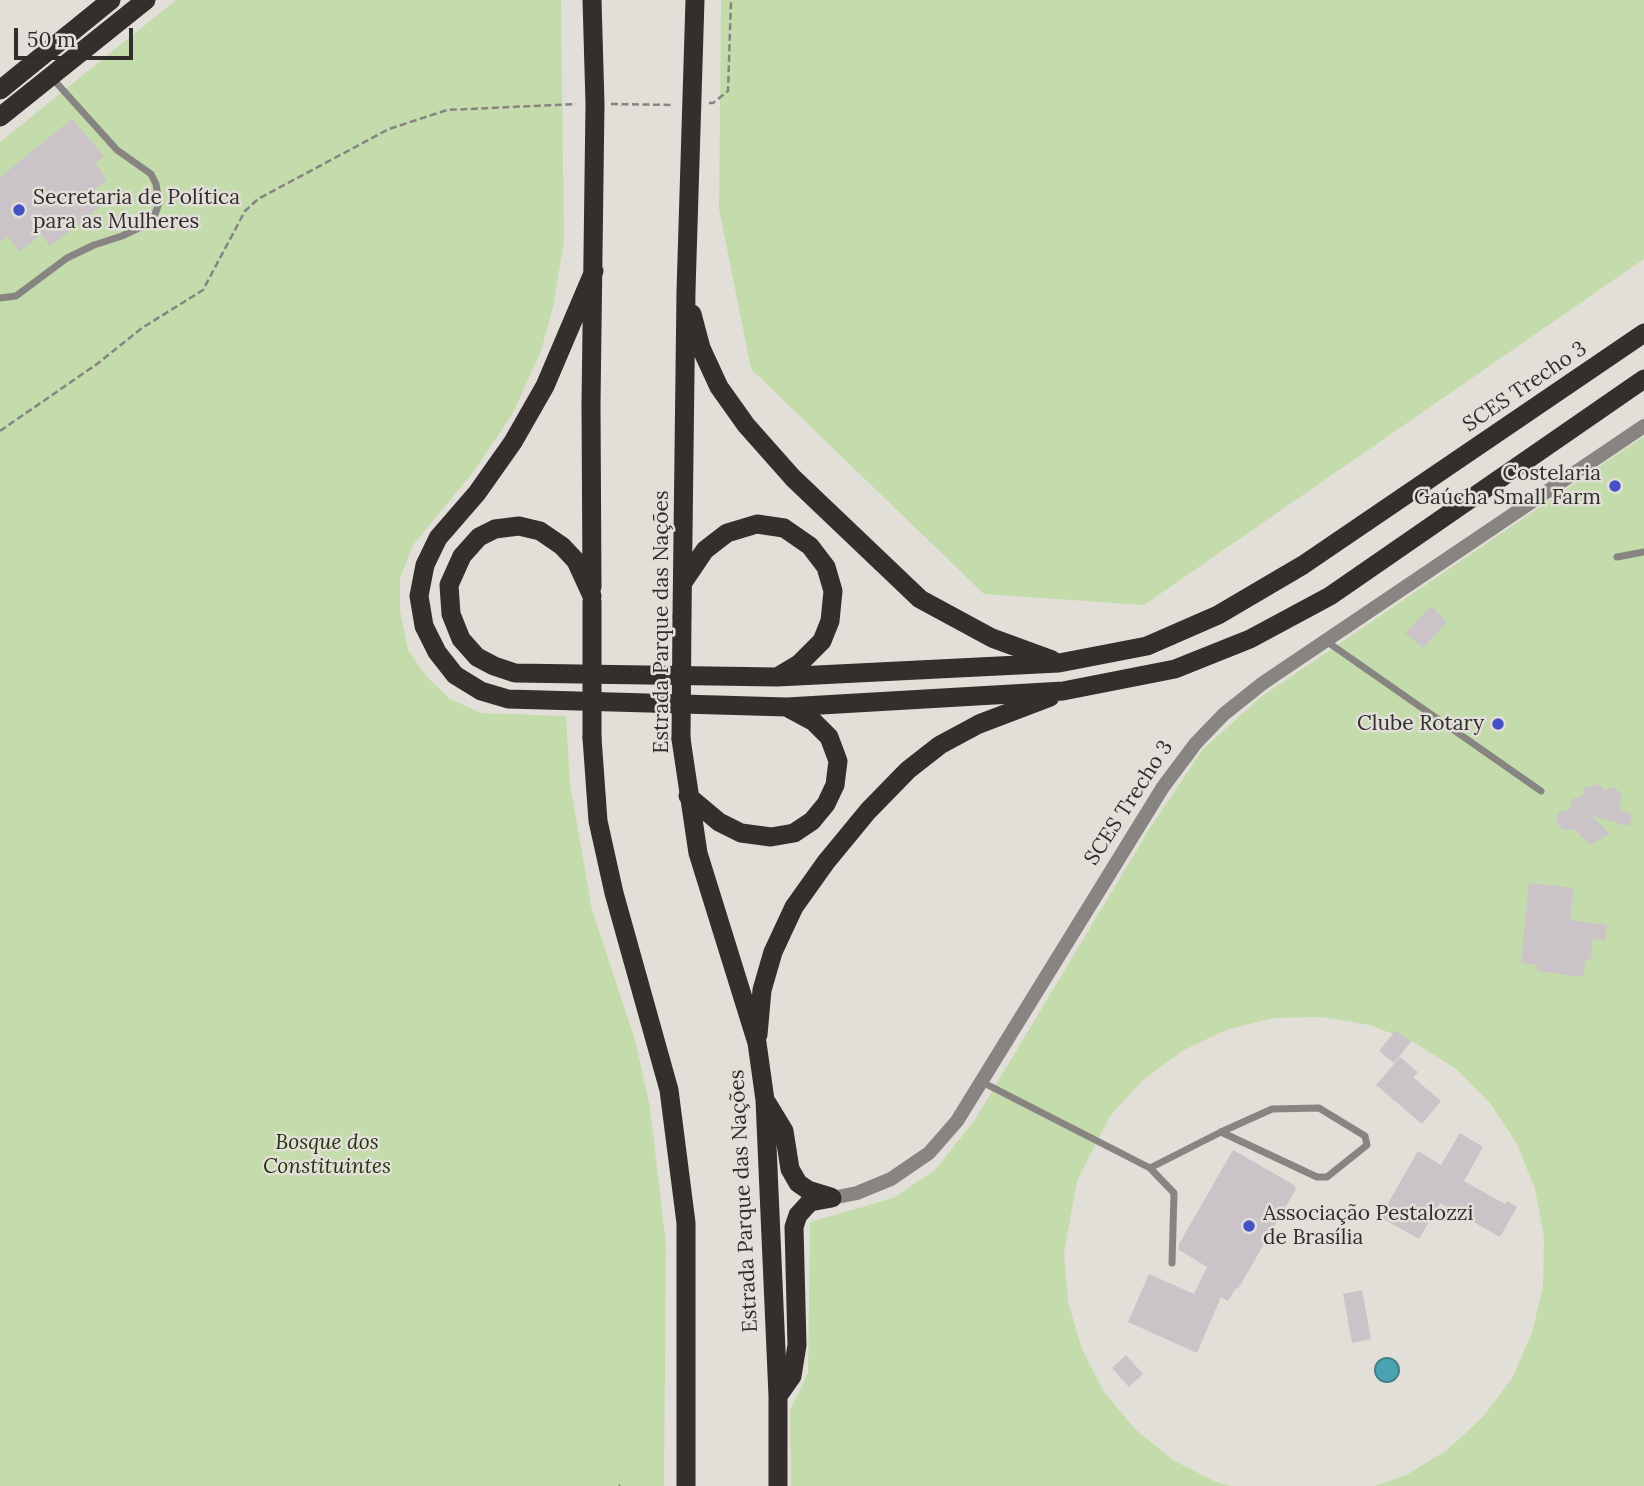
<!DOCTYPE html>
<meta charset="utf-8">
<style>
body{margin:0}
#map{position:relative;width:1644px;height:1486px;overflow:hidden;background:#e2dfd9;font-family:Lora,serif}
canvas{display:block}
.scale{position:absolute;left:14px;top:28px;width:119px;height:32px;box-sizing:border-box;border:4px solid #2f2e2b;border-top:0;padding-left:9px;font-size:21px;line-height:24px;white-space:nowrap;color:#2f2e2b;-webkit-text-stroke:5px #e2dfd9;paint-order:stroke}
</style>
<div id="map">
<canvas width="1644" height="1486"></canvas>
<div class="scale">50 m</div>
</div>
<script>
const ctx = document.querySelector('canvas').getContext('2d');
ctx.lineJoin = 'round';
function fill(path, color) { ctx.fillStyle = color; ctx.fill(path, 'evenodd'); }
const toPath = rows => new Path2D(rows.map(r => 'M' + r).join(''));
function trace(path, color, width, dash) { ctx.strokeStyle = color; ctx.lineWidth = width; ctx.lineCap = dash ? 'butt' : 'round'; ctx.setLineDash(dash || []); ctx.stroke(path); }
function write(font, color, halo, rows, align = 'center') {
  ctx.font = font + ' Lora,serif'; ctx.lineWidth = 5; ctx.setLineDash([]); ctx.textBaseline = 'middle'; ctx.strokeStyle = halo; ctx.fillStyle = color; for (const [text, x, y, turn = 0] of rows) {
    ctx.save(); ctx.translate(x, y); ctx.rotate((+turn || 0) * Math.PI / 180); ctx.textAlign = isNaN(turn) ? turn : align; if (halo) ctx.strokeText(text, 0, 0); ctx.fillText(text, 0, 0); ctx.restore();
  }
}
fill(toPath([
 [176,0,561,0,564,241,553,307,541,351,513,413,474,471,413,545,400,578,400,610,408,650,426,676,450,699,481,713,566,716,570,783,592,910,635,1040,650,1107,666,1245,664,1486,0,1486,0,142],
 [721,0,1644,0,1644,259,1144,605,984,594,751,369,719,209],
 [1644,436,1644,1486,1375,1486,1406,1475,1447,1450,1483,1417,1512,1378,1532,1333,1543,1286,1544,1237,1535,1189,1517,1144,1490,1103,1456,1069,1415,1043,1370,1025,1322,1017,1273,1018,1226,1030,1182,1051,1143,1080,1110,1116,1077,1181,1064,1253,1068,1302,1082,1349,1104,1392,1135,1429,1173,1460,1216,1482,1231,1486,791,1486,790,1411,808,1373,810,1222,893,1198,935,1170,974,1121,1150,828,1203,749,1261,697]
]), '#c4dcab');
const water = toPath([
 '1375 1370a12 12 0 1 1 24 0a12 12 0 1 1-24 0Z'
]);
fill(water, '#4ba2b0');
trace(water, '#437f88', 2);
fill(toPath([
 [72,119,104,156,96,163,107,180,95,189,106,202,50,246,41,234,20,252,7,236,0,242,0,177],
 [1431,606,1447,622,1423,648,1405,633],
 [1598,784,1604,790,1614,787,1622,795,1619,810,1632,814,1629,826,1592,816,1610,834,1590,845,1574,829,1565,831,1556,823,1559,812,1570,809,1573,797,1575,799,1582,796,1584,788],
 [1529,883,1574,888,1570,920,1607,925,1605,940,1593,939,1591,960,1586,959,1583,977,1537,971,1537,965,1521,963],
 [1396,1030,1411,1042,1394,1063,1379,1051],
 [1400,1057,1418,1072,1413,1077,1441,1101,1422,1124,1376,1085],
 [1460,1133,1483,1147,1464,1181,1505,1204,1507,1201,1517,1207,1500,1237,1440,1203,1419,1239,1380,1217,1418,1151,1441,1165],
 [1233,1150,1294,1185,1296,1189,1238,1289,1236,1288,1228,1301,1221,1297,1197,1353,1128,1322,1149,1274,1194,1294,1207,1267,1179,1250,1179,1244],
 [1362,1290,1371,1339,1352,1343,1343,1294],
 [1126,1355,1143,1374,1129,1387,1112,1368]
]), '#cac4c9');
trace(toPath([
 [709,103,713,103,728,91,731,0],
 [611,104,674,105],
 [0,431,97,364,142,328,203,290,245,211,258,199,389,129,447,110,576,104],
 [619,1486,620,1485]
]), '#868480', 2.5, [7, 3.5]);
trace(toPath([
 [0,298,16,296,67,258,94,245,122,236,147,224,155,214,159,203,156,184,151,174,117,150,53,79],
 [1617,557,1644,552],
 [1326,641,1541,791],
 [982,1082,1150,1168,1174,1193,1172,1263],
 [1150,1168,1221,1132,1272,1109,1319,1108,1365,1136,1367,1145,1327,1177,1317,1177,1221,1132]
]), '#878482', 7);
trace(toPath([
 [832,1198,857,1193,891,1179,929,1153,957,1121,1163,787,1196,743,1224,714,1263,683,1644,426]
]), '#878482', 14);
trace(toPath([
 [592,0,595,104,591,404,592,587],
 [0,90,111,0],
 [0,117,146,0],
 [594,271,545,386,513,442,477,493,438,538,425,565,419,596,424,626,437,652,455,675,481,691,508,699,787,707,1063,691,1175,669,1250,639,1330,596,1644,379],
 [692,314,701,348,719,387,746,425,793,478,920,599,992,638,1052,660],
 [684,581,705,550,727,533,757,524,784,528,810,546,826,567,833,591,830,621,822,641,799,664,779,676],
 [592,596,576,561,562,546,540,531,519,526,495,529,479,537,462,556,449,585,451,614,461,639,477,657,494,666,515,673,777,677,1059,663,1147,646,1218,615,1303,565,1644,333],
 [682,616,686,291,695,0],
 [592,738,598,821,614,893,669,1090,686,1223,686,1486],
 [681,739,698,853,757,1043,765,1100,778,1396,778,1486],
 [688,796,719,822,741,833,771,837,794,833,812,821,826,804,835,785,838,761,829,737,814,722,788,708],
 [758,1035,762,990,773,952,794,907,826,862,868,811,908,770,940,745,979,724,1050,697],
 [767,1103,784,1131,790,1169,798,1183,808,1190,831,1197],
 [778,1396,792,1376,797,1345,794,1227,798,1215,810,1202,832,1198]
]), '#342f2c', 19);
trace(toPath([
 [592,738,592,601],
 [681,739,682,616]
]), '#342f2c', 19);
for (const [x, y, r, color] of [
 [19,210,7,"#4452c6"],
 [1615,486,7,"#4452c6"],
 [1498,724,7,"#4452c6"],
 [1249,1226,7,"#4452c6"]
]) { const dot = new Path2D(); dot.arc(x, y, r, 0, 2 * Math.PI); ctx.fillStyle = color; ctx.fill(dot); trace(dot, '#e2dfd9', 2.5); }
write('21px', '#2f2e2b', '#e2dfd9', [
 ["Secretaria de Política",33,198],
 ["para as Mulheres",33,222],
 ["Costelaria",1601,474,"right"],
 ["Gaúcha Small Farm",1601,498,"right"],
 ["Clube Rotary",1484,724,"right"],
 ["Associação Pestalozzi",1263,1214],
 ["de Brasília",1263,1238]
], 'left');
write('21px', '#2f2e2b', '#e2dfd9', [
 ["SCES Trecho 3",1525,387,-34],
 ["Estrada Parque das Nações",662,622,-90],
 ["SCES Trecho 3",1129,803,-57],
 ["Estrada Parque das Nações",744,1201,-93]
]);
write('italic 21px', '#24360a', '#e2dfd9', [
 ["Bosque dos",327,1143],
 ["Constituintes",327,1167]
]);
</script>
